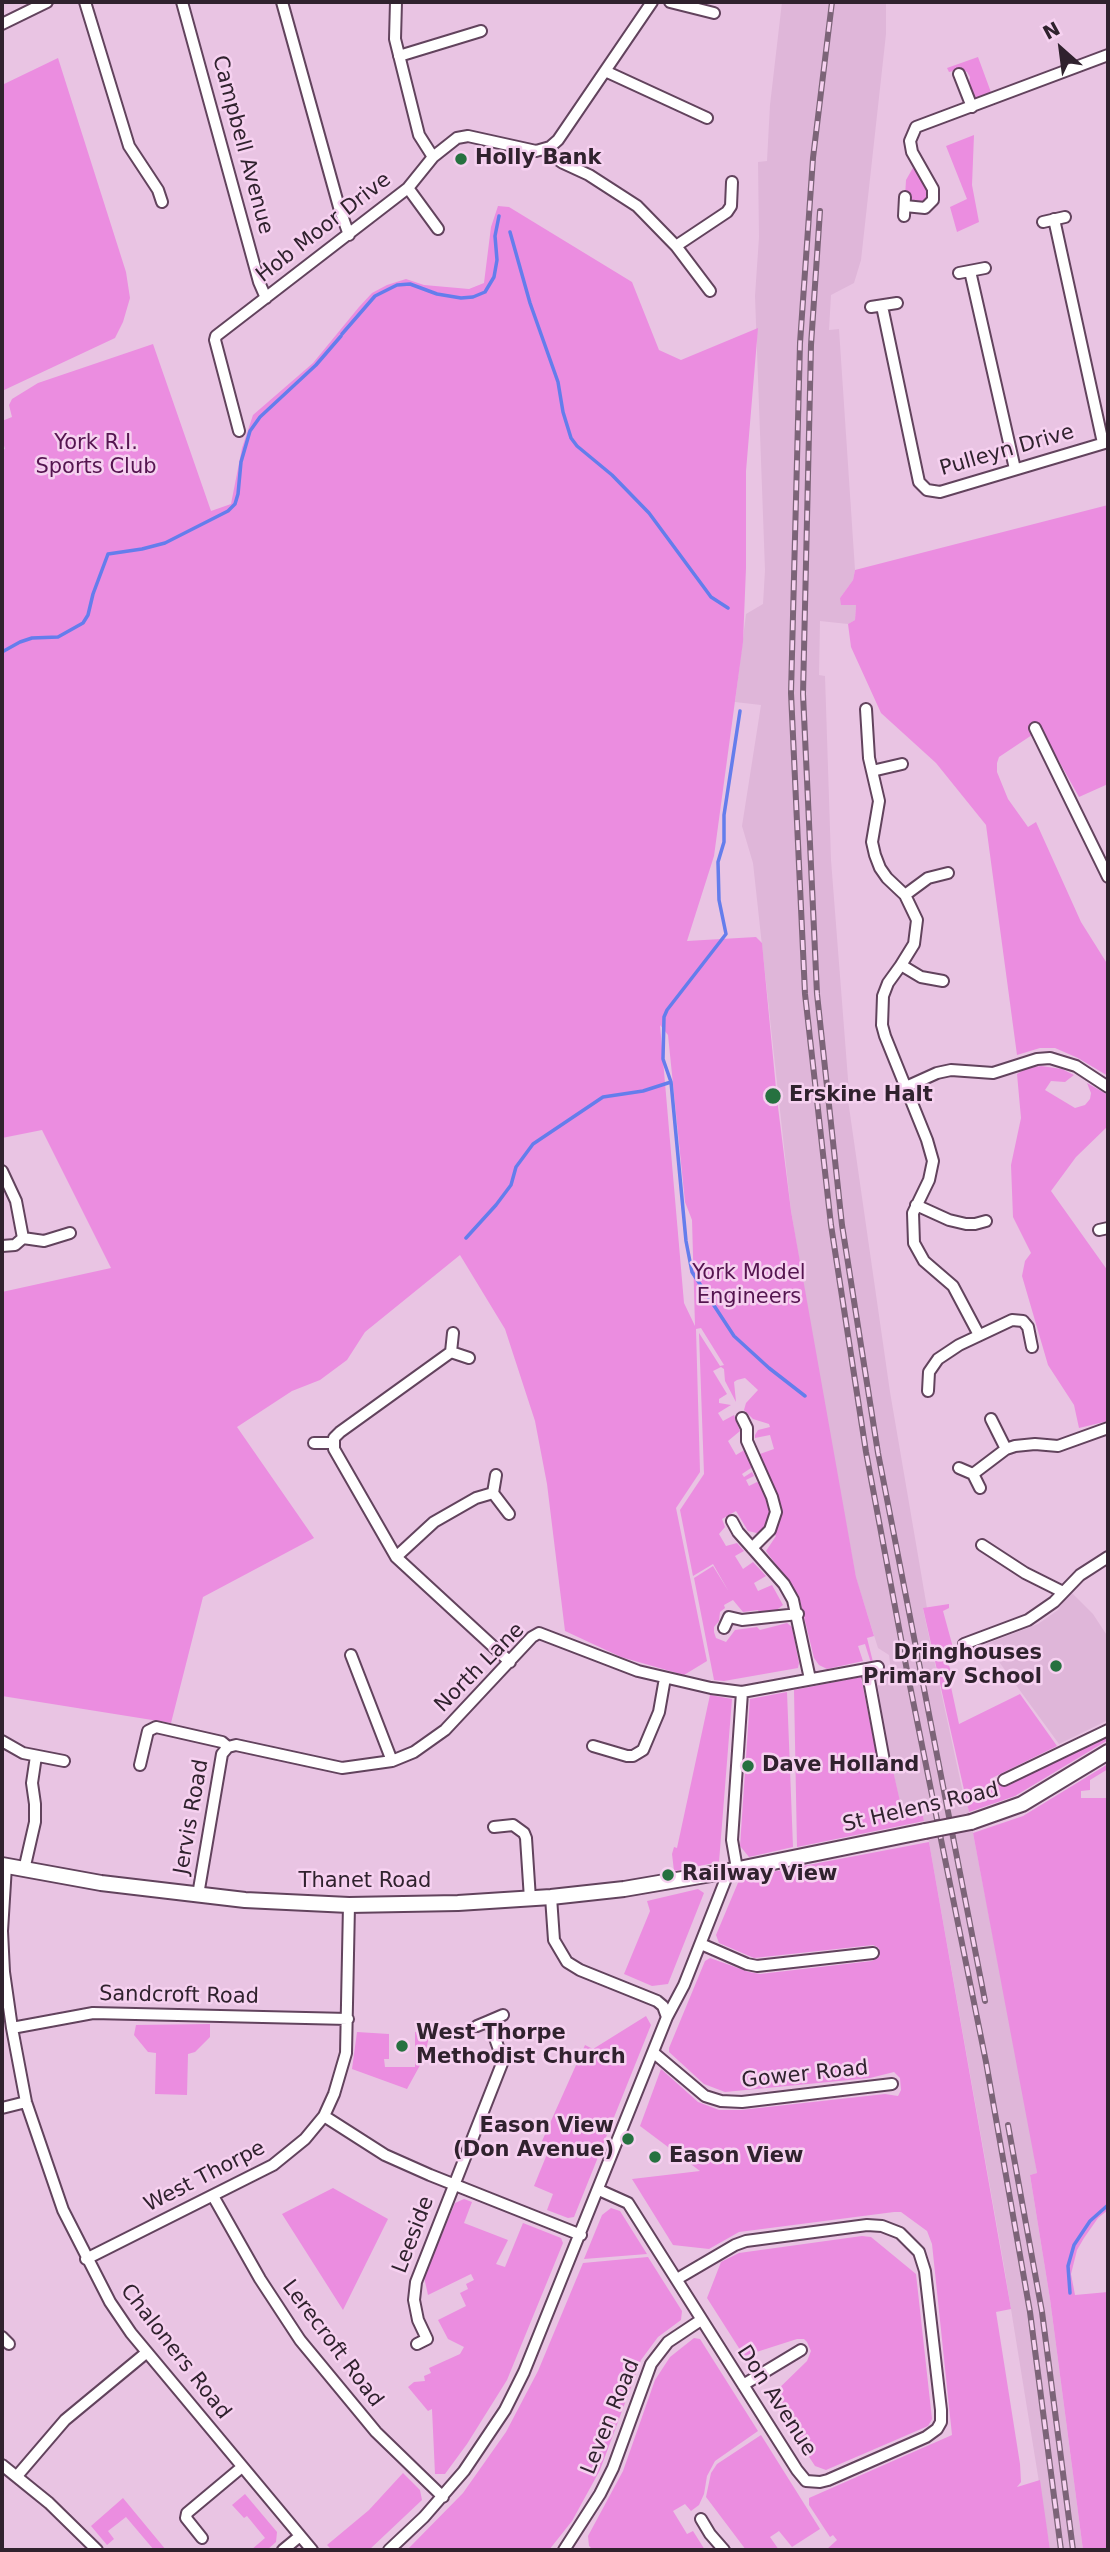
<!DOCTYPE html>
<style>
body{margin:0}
#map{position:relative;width:1110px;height:2552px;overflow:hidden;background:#e9c4e3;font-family:"DejaVu Sans",sans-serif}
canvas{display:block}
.frame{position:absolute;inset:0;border:4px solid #30222e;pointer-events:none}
.north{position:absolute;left:1026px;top:14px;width:70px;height:70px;-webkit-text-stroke:5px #f6d1f0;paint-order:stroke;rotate:332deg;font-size:19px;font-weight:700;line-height:28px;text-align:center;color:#30222e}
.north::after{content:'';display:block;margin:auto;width:24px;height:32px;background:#30222e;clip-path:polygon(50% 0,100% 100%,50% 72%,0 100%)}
</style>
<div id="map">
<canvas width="1110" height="2552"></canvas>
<div class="frame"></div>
<div class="north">N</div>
</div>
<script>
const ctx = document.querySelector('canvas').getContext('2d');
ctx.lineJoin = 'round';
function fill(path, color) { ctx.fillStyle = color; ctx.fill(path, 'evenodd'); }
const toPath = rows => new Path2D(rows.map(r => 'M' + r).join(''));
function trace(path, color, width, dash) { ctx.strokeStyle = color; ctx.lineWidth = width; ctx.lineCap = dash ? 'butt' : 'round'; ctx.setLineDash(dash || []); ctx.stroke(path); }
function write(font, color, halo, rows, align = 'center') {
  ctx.font = font + ' "DejaVu Sans",sans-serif'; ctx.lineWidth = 5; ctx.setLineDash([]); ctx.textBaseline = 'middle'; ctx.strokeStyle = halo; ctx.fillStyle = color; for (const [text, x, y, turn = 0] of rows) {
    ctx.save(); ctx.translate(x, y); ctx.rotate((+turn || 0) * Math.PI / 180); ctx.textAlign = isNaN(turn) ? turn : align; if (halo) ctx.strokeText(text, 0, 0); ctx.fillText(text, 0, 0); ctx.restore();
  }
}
fill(toPath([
 [782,2,886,2,886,34,861,260,854,283,831,295,829,330,839,329,855,570,853,580,840,598,856,605,855,620,848,624,820,621,819,675,825,676,831,860,849,1092,843,1094,843,1101,848,1100,890,1392,927,1608,923,1609,965,1802,967,1802,1029,2123,1037,2173,1030,2175,1050,2299,1083,2550,1050,2550,1004,2266,929,1842,921,1808,902,1811,887,1745,876,1675,891,1672,889,1655,878,1648,856,1578,823,1398,791,1211,753,863,742,826,761,705,735,702,746,614,763,604,765,570,755,296,759,237,758,162,767,161,770,105],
 [1070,1591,1093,1614,1108,1637,1108,1720,1059,1744,986,1644,1038,1624,1058,1610]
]), '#dfb6d9');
fill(toPath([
 [978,57,992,95,975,98,970,95,968,89,970,77,967,72,961,69,949,72,947,68],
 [58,58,126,272,130,298,123,322,115,338,2,391,2,85],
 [974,135,972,185,979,222,957,232,950,207,967,199,946,146],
 [914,166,929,191,929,197,923,204,915,204,905,197,906,180],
 [498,206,509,207,632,282,659,350,681,360,758,328,746,471,746,568,743,642,714,856,687,941,756,937,762,943,777,1099,791,1211,856,1577,874,1636,867,1638,873,1662,871,1663,865,1644,858,1646,863,1661,827,1669,819,1665,814,1658,799,1596,766,1551,776,1536,773,1533,776,1526,757,1455,774,1449,770,1435,755,1438,755,1435,758,1430,770,1427,769,1424,753,1419,744,1410,746,1403,758,1390,745,1378,737,1380,734,1382,736,1402,725,1381,724,1369,721,1367,713,1371,727,1394,719,1399,719,1403,731,1405,718,1413,723,1421,734,1415,740,1431,728,1441,736,1455,746,1449,754,1466,742,1474,744,1477,752,1472,754,1476,746,1480,749,1486,757,1482,762,1484,771,1514,767,1526,761,1534,748,1531,736,1511,722,1519,725,1527,719,1534,726,1546,737,1543,744,1551,735,1556,743,1569,753,1562,766,1576,754,1583,758,1591,772,1585,783,1605,778,1609,779,1612,760,1615,758,1610,743,1612,733,1600,724,1605,725,1608,720,1612,719,1621,714,1627,714,1632,716,1638,726,1642,735,1630,757,1627,760,1630,787,1623,792,1627,799,1663,798,1668,724,1681,714,1680,694,1578,713,1566,729,1592,713,1564,693,1576,680,1510,704,1474,699,1333,720,1366,724,1365,701,1328,696,1329,700,1472,676,1508,707,1661,684,1675,621,1657,565,1631,547,1484,535,1421,505,1329,460,1255,365,1332,347,1360,320,1380,292,1391,237,1427,314,1538,203,1597,171,1723,2,1696,2,1292,111,1268,42,1130,2,1138,2,450,5,449,2,439,2,421,12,417,9,405,12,399,38,383,153,344,211,511,231,504,242,448,253,415,313,363,359,307,372,293,387,285,406,279,424,285,469,289,484,283,491,227],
 [660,1025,668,1035,685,1202,692,1220,695,1326,684,1303],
 [1108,505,1108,784,1079,797,1041,729,999,757,997,763,997,772,1008,799,1028,827,1036,822,1081,922,1108,965,1108,1076,1078,1058,1055,1048,1040,1048,1017,1055,986,825,936,763,881,713,851,647,848,624,855,620,856,605,841,605,840,598,853,580,855,570],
 [1041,1066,1062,1069,1074,1075,1065,1082,1051,1081,1045,1090,1075,1108,1085,1105,1090,1099,1091,1093,1087,1083,1108,1095,1108,1126,1076,1157,1051,1191,1108,1271,1108,1421,1079,1428,1074,1405,1048,1365,1022,1276,1025,1261,1031,1253,1013,1217,1011,1165,1021,1118,1017,1074,1027,1068],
 [949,1604,949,1608,943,1611,954,1651,945,1653,951,1672,948,1673,959,1724,1020,1694,1057,1746,990,1779,993,1787,1001,1784,1003,1787,1012,1784,1013,1779,1108,1735,1108,1740,1015,1796,969,1812,923,1608],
 [861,1677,879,1768,892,1766,902,1810,921,1807,924,1821,797,1847,794,1690],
 [787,1692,793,1847,749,1857,740,1846,750,1699],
 [710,1695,732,1699,719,1862,674,1871,672,1854,674,1847,677,1848],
 [1108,1764,1108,1769,1090,1780,1090,1790,1081,1791,1081,1798,1108,1798,1108,2210,1098,2218,1084,2238,1077,2250,1071,2274,1075,2295,1108,2292,1108,2550,1083,2550,1050,2299,1030,2175,1037,2173,973,1833,1023,1816],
 [929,1842,1011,2309,996,2312,1020,2464,1021,2482,1017,2487,1040,2480,1050,2550,826,2550,837,2540,833,2535,830,2537,809,2505,809,2498,952,2435,932,2244,927,2231,901,2212,894,2212,739,2232,709,2249,673,2245,632,2179,700,2171,640,2126,661,2069,698,2102,719,2110,741,2110,885,2094,898,2096,901,2090,900,2078,894,2072,870,2078,725,2092,704,2084,669,2052,669,2048,705,1961,710,1958,749,1972,760,1974,872,1961,880,1956,879,1948,873,1945,754,1958,719,1943,716,1935,740,1878],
 [698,1889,704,1893,668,1984,652,1986,624,1974,650,1911,647,1901],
 [646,2016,651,2025,574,2217,568,2218,547,2210,553,2194,534,2186,547,2154,538,2150,585,2045,593,2049],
 [210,2024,210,2037,195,2052,188,2054,187,2095,155,2094,156,2053,148,2052,134,2035,136,2025],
 [357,2032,389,2034,389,2059,384,2059,385,2067,415,2067,415,2032,430,2033,424,2058,407,2089,352,2069],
 [333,2188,388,2219,343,2310,282,2214],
 [464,2199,472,2202,464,2223,508,2240,496,2264,505,2267,523,2223,561,2238,563,2243,507,2380,467,2444,445,2474,435,2474,432,2409,428,2411,408,2387,414,2382,425,2381,424,2376,431,2373,429,2368,460,2354,464,2347,448,2339,438,2320,466,2306,460,2293,468,2289,466,2284,474,2280,471,2274,428,2295,424,2277,455,2203],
 [611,2208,620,2211,647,2254,584,2259,602,2215],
 [862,2236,871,2237,916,2274,932,2419,928,2426,826,2470,815,2466,770,2397,807,2361,811,2351,807,2342,804,2339,797,2339,744,2356,707,2298,721,2262,739,2253],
 [648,2257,682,2311,681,2320,658,2337,641,2360,600,2470,572,2521,553,2545,549,2550,407,2550,463,2493,506,2432,538,2371,583,2263],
 [694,2338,700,2339,758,2431,715,2461,707,2476,704,2494,699,2505,691,2511,685,2504,673,2511,687,2534,693,2531,705,2550,593,2550,589,2546,588,2536,623,2471,655,2380,670,2357],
 [761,2435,820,2529,792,2547,779,2531,770,2537,779,2550,746,2550,706,2497,711,2473,717,2464],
 [403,2473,420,2490,422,2500,369,2550,332,2550,327,2545,369,2510],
 [245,2494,277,2532,276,2542,267,2550,251,2550,265,2538,247,2516,244,2518,232,2505],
 [123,2498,166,2550,154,2550,126,2517,108,2531,114,2539,107,2545,91,2526]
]), '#eb8de0');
trace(toPath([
 [510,232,530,303,558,382,563,412,571,438,577,446,612,475,649,513,711,597,728,608],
 [342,334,375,296,397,285,410,284,437,294,461,298,473,297,485,292,494,277,497,260,495,236,499,216],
 [2,652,20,642,32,638,58,637,83,623,88,615,93,594,108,554,142,549,165,543,228,511,235,504,238,494,241,462,250,431,260,417,316,365,341,336],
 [740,711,724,815,724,842,718,862,719,900,726,934,667,1010,664,1017,663,1059,671,1082,686,1241,692,1272,734,1336,769,1368,805,1396],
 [466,1238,496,1205,511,1185,516,1167,533,1144,603,1097,643,1091,671,1082],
 [1070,2293,1068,2266,1074,2245,1090,2221,1108,2205]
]), '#647dec', 3.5);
const street = toPath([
 [85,2,129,146,158,190,162,202],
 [182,2,259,282,266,298],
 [282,2,339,207,349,235],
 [396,2,395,39,419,135,433,157],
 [670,2,714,13],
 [2,24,47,2],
 [399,56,481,31],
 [605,71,707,118],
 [959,74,972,107],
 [544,150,563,163,589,175,637,206,676,246,710,291],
 [408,188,438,229],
 [905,206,925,208,933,200,933,189,912,152,910,141,916,127,1108,55],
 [904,216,905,197],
 [1054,219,1103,443],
 [1043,222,1065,217],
 [676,246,727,212,731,206,732,182],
 [970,271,1015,469],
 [959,273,985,268],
 [882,306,919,482,927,490,940,492,1108,442],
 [871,307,897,303],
 [239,431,215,340,216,336,408,188,433,157,457,138,468,136,536,151,550,147,558,140,652,2],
 [866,709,869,758,879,801,872,842,875,855,880,868,887,878,905,895,917,920,914,944,901,965],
 [1035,728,1108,877],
 [872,771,902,764],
 [905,895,928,878,948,873],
 [943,981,921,977,901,965,888,983,883,996,882,1025,885,1036,927,1140,933,1161,929,1180,913,1213,914,1243,924,1261,953,1286,979,1335],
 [906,1087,937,1073,951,1070,993,1073,1037,1059,1050,1058,1076,1066,1108,1087],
 [2,1171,16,1201,23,1238,15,1245,2,1246],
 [916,1205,949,1220,966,1224,975,1224,986,1221],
 [1099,1230,1108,1228],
 [23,1238,44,1241,70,1233],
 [453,1333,451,1352,469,1358],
 [451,1352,340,1432,334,1438,334,1449,396,1557,510,1662],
 [928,1391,929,1372,938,1359,959,1345,1012,1320,1023,1321,1028,1327,1032,1347],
 [742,1418,747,1428,747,1441,772,1497,776,1512,770,1530,752,1548],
 [991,1419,1006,1449],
 [314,1443,332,1443],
 [959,1468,973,1474,980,1488],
 [973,1474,1006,1449,1015,1446,1035,1444,1058,1446,1108,1428],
 [496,1475,493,1493,509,1514],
 [732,1521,738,1532,784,1584,793,1600,810,1679],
 [982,1545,1025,1573,1063,1592],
 [396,1557,434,1522,476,1498,493,1493],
 [724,1628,729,1617,742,1620,798,1614],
 [964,1644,1028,1620,1054,1602,1080,1575,1108,1557],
 [351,1655,392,1761],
 [867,1669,884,1761],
 [2,1741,23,1753,64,1761],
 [593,1746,627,1756,633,1756,643,1750,659,1712,665,1678],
 [140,1765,148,1731,156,1727,222,1742,228,1747,236,1745,342,1768,392,1761,414,1752,445,1730,532,1637,539,1633,638,1671,711,1688,742,1692,878,1667],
 [1004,1780,1108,1730],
 [494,1827,513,1825,524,1833,526,1838,530,1899],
 [6,1866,2,1931,4,1972,12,2028,26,2102,63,2210,110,2302,131,2333,312,2550],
 [737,1869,732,1840,742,1692],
 [24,1870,35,1822,35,1804,32,1783,36,1756],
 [198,1895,222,1754,228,1747],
 [551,1897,554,1940,567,1962,580,1970,657,2001,663,2006,667,2017],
 [701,1944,747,1964,757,1966,873,1953],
 [489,2021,503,2015],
 [12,2028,93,2013,348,2019],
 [654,2053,705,2096,721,2101,742,2102,892,2084],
 [2,2108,26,2102],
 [324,2116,385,2155,430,2175,581,2235],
 [599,2190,628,2203,797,2470,806,2481,820,2482,828,2480,926,2437,937,2429,941,2422,941,2410,925,2271,919,2252,900,2233,882,2226,867,2225,746,2241,735,2245,677,2279],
 [213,2196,260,2279,300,2340,376,2432,443,2497],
 [86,2259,273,2165,305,2139,324,2116,334,2094,346,2053,349,1905],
 [2,2337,9,2344],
 [417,2344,427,2339,418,2320,414,2300,416,2282,503,2061,489,2021,477,2026],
 [743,2385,801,2350],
 [2,2465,49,2503,97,2550],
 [17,2476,65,2420,146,2353],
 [701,2519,710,2534,724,2550],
 [202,2538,186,2518,187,2513,242,2467],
 [283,2550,300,2536],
 [389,2550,424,2517,464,2471,505,2410,524,2372,667,2017,684,1985,729,1871],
 [564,2550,600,2494,613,2468,651,2364,668,2342,701,2320]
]);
const secondary = toPath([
 [971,1822,1022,1804,1108,1752],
 [2,1865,101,1883,245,1900,349,1905,458,1903,551,1897,624,1889,729,1871,925,1831]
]);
trace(street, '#62435d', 14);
trace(secondary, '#62435d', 18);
trace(street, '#fff', 10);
trace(secondary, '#fff', 14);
const rail = toPath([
 [832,2,813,158,800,343,791,693,805,994,831,1225,866,1452,908,1676,986,2062,1030,2312,1061,2550],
 [820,211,811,345,803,694,817,994,842,1225,878,1453,985,2001],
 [1008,2125,1042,2312,1073,2550]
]);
trace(rail, '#7c6478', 6);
trace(rail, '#f6d1f0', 3.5, [10]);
const secondaryBridge = toPath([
 [925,1831,971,1822]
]);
trace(secondaryBridge, '#62435d', 18, []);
trace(secondaryBridge, '#fff', 14);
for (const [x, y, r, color] of [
 [461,159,7,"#267140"],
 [773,1096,9,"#267140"],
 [1056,1666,7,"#267140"],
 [748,1766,7,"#267140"],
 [668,1875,7,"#267140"],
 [402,2046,7,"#267140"],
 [628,2139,7,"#267140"],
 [655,2157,7,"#267140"]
]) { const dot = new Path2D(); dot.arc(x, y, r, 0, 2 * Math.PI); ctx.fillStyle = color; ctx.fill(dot); trace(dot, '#f6d1f0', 2.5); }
write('21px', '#30222e', '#f6d1f0', [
 ["Campbell Avenue",242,145,75],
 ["Hob Moor Drive",324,228,-38],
 ["Pulleyn Drive",1007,451,-16],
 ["North Lane",480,1668,-45],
 ["St Helens Road",921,1808,-13],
 ["Jervis Road",192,1817,-80],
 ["Thanet Road",365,1882],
 ["Sandcroft Road",179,1996,1],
 ["Gower Road",805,2075,-6],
 ["West Thorpe",205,2177,-27],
 ["Leeside",414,2235,-69],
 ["Lerecroft Road",332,2344,53],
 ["Chaloners Road",175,2352,52],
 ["Don Avenue",776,2401,57],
 ["Leven Road",611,2417,-68]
]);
write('bold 21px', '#30222e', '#f6d1f0', [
 ["Holly Bank",475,159],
 ["Erskine Halt",789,1096],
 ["Dringhouses",1042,1654,"right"],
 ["Primary School",1042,1678,"right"],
 ["Dave Holland",762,1766],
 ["Railway View",682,1875],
 ["West Thorpe",416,2034],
 ["Methodist Church",416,2058],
 ["Eason View",614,2127,"right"],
 ["(Don Avenue)",614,2151,"right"],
 ["Eason View",669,2157]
], 'left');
write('21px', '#551550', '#f6d1f0', [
 ["York R.I.",96,444],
 ["Sports Club",96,468],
 ["York Model",749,1274],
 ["Engineers",749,1298]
]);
</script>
